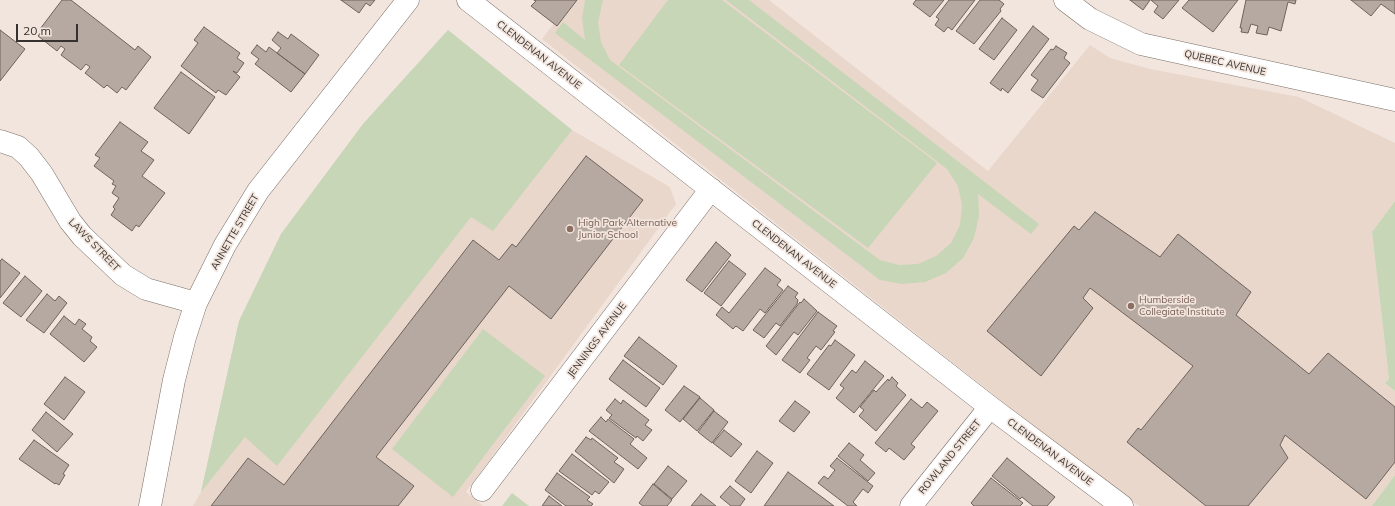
<!DOCTYPE html>
<style>
body{margin:0}
#map{position:relative;width:1395px;height:506px;overflow:hidden;background:#f2e5dd;font-family:Mulish,sans-serif}
canvas{display:block}
.scale{position:absolute;left:16px;top:24px;width:62px;height:18px;box-sizing:border-box;border:2px solid #37322f;border-top:0;padding-left:5px;font-size:12px;line-height:14px;white-space:nowrap;color:#37322f;-webkit-text-stroke:3px #f2e5dd;paint-order:stroke}
</style>
<div id="map">
<canvas width="1395" height="506"></canvas>
<div class="scale">20 m</div>
</div>
<script>
const ctx = document.querySelector('canvas').getContext('2d');
ctx.lineJoin = 'round';
function fill(path, color) { ctx.fillStyle = color; ctx.fill(path, 'evenodd'); }
const toPath = rows => new Path2D(rows.map(r => 'M' + r).join(''));
function trace(path, color, width, dash) { ctx.strokeStyle = color; ctx.lineWidth = width; ctx.lineCap = dash ? 'butt' : 'round'; ctx.setLineDash(dash || []); ctx.stroke(path); }
function write(font, color, halo, rows, align = 'center') {
  ctx.font = font + ' Mulish,sans-serif'; ctx.lineWidth = 3.5; ctx.setLineDash([]); ctx.textBaseline = 'middle'; ctx.strokeStyle = halo; ctx.fillStyle = color; for (const [text, x, y, turn = 0] of rows) {
    ctx.save(); ctx.translate(x, y); ctx.rotate((+turn || 0) * Math.PI / 180); ctx.textAlign = isNaN(turn) ? turn : align; if (halo) ctx.strokeText(text, 0, 0); ctx.fillText(text, 0, 0); ctx.restore();
  }
}
fill(toPath([
 [572,0,769,0,988,171,1090,45,1110,58,1150,69,1299,97,1395,143,1395,201,1372,232,1389,379,1385,383,1395,391,1395,475,1372,506,1140,506,1125,498,542,39],
 [448,30,572,130,670,187,676,204,466,492,483,506,193,506,201,492,239,321,281,234,363,124]
]), '#ead7cb');
fill(toPath([
 [585,0,603,0,598,22,601,42,610,60,880,260,899,265,918,264,936,256,951,243,960,225,962,205,958,186,947,169,726,0,749,0,1039,224,1031,234,978,194,979,216,974,238,963,258,946,273,925,282,902,284,880,280,555,33,563,22,585,40,582,18],
 [668,0,722,0,937,163,868,248,619,65],
 [448,30,572,130,493,231,471,217,277,466,245,437,201,492,239,321,281,234,363,124],
 [1395,201,1395,391,1385,383,1389,379,1372,232],
 [483,329,545,376,453,497,392,449],
 [1395,475,1395,506,1372,506],
 [512,493,529,506,502,506]
]), '#c6d6b6');
const building = toPath([
 [62,0,71,0,135,50,138,46,151,57,126,90,122,87,117,93,107,85,104,88,85,73,90,67,86,64,81,70,61,55,65,49,61,46,57,51,38,36,42,31,40,29,62,0],
 [341,0,375,0,370,6,366,3,359,13,341,0],
 [534,0,577,0,557,26,531,6,536,1,534,0],
 [916,0,944,0,930,17,913,4,916,0],
 [949,0,975,0,952,30,948,27,944,32,935,25,939,19,936,17,949,0],
 [980,0,999,0,1004,4,1000,9,1001,11,974,44,956,31,980,0],
 [1130,0,1150,0,1143,10,1130,0],
 [1151,0,1179,0,1163,19,1154,12,1158,6,1151,0],
 [1189,0,1238,0,1213,32,1182,8,1189,0],
 [1246,0,1296,0,1295,4,1288,2,1281,31,1269,27,1267,35,1256,33,1258,26,1251,24,1248,33,1241,32,1242,28,1240,28,1246,0],
 [1351,0,1395,0,1395,14,1381,4,1371,16,1351,0],
 [1002,18,1017,30,994,60,979,49,1002,18],
 [1033,26,1049,39,1008,93,1002,88,1001,91,990,83,1033,26],
 [204,27,240,53,237,58,244,63,237,73,233,71,240,77,226,95,218,90,216,93,181,66,198,43,194,40,204,27],
 [0,30,25,49,0,81,0,30],
 [278,32,288,39,291,34,319,55,305,74,277,53,281,48,272,40,278,32],
 [257,45,266,52,269,47,305,74,291,92,255,64,259,59,251,53,257,45],
 [1056,46,1067,53,1064,58,1070,63,1043,98,1031,90,1038,80,1031,75,1051,49,1053,50,1056,46],
 [181,72,215,97,189,134,154,108,181,72],
 [120,122,148,142,141,151,154,160,142,176,165,193,139,227,136,225,132,231,111,215,115,209,113,207,119,198,112,193,116,186,112,184,114,181,94,166,100,158,95,155,120,122],
 [586,156,643,200,551,319,509,286,376,457,414,486,398,506,211,506,248,458,284,485,473,240,499,260,512,244,516,247,586,156],
 [1095,212,1160,257,1178,234,1251,292,1236,315,1309,374,1328,353,1395,407,1395,462,1366,499,1285,435,1280,445,1288,458,1248,506,1206,506,1127,442,1138,428,1141,430,1193,366,1090,288,1083,298,1093,308,1041,376,987,331,1074,226,1079,230,1095,212],
 [716,242,731,255,702,292,686,280,716,242],
 [2,259,20,273,0,298,0,261,2,259],
 [729,261,746,274,721,306,704,293,729,261],
 [765,268,781,280,777,285,783,290,765,313,760,309,743,331,736,326,733,329,716,315,722,307,729,313,765,268],
 [25,276,42,291,21,317,3,303,25,276],
 [788,286,798,293,795,297,798,300,797,304,780,326,776,323,764,338,753,330,788,286],
 [47,294,55,301,59,296,67,303,44,333,26,320,47,294],
 [804,299,817,311,798,335,794,332,776,355,766,346,800,302,801,303,804,299],
 [818,312,837,326,833,331,835,332,821,350,816,346,807,358,810,360,800,373,782,360,818,312],
 [64,316,75,325,79,319,86,324,82,329,92,337,90,341,97,347,84,362,50,334,64,316],
 [639,337,677,366,663,385,624,356,639,337],
 [835,340,855,355,829,390,807,374,829,345,831,346,835,340],
 [623,360,660,388,646,407,609,379,623,360],
 [865,361,884,376,854,413,836,398,844,388,840,385,852,370,856,373,865,361],
 [65,377,85,392,64,420,44,404,65,377],
 [892,377,898,383,896,386,906,395,876,431,859,416,864,410,860,407,874,390,876,392,888,379,889,381,892,377],
 [684,386,700,397,680,422,665,410,684,386],
 [700,398,714,410,697,431,683,419,700,398],
 [615,399,621,404,623,400,649,420,645,425,652,430,643,441,637,436,636,438,609,418,612,415,606,410,615,399],
 [911,399,922,408,927,402,938,411,911,444,915,447,904,460,889,448,886,452,875,443,911,399],
 [795,401,810,412,794,432,779,421,795,401],
 [714,411,728,422,712,443,698,432,714,411],
 [46,412,73,434,57,452,32,430,46,412],
 [601,417,606,422,608,419,634,439,630,444,647,458,638,469,589,431,601,417],
 [724,430,742,444,731,457,713,443,724,430],
 [586,437,591,440,592,438,618,458,614,462,624,469,614,483,575,451,586,437],
 [34,440,69,465,63,474,65,475,59,485,56,483,55,484,19,459,34,440],
 [849,443,864,455,860,460,875,473,868,481,838,456,849,443],
 [757,451,773,463,751,493,735,481,757,451],
 [572,454,609,482,599,494,595,491,592,495,559,471,572,454],
 [837,458,873,486,868,493,863,489,853,502,857,506,848,506,818,483,824,476,828,479,835,470,830,466,837,458],
 [1007,458,1055,497,1047,506,1033,506,1022,497,1020,499,992,476,1007,458],
 [668,466,687,481,672,499,654,484,668,466],
 [788,472,834,506,764,506,788,472],
 [557,473,590,497,587,500,593,504,591,506,566,506,545,490,557,473],
 [991,478,1023,503,1020,506,974,506,971,503,991,478],
 [653,484,672,500,667,506,643,506,639,503,653,484],
 [730,486,745,499,740,506,731,506,720,497,730,486],
 [701,494,716,506,691,506,701,494],
 [549,496,562,506,542,506,549,496]
]);
fill(building, '#b5a9a1');
trace(building, '#6e635c', 1);
const minor = toPath([
 [468,0,990,407,1122,506],
 [1065,0,1090,19,1141,44,1395,100],
 [0,141,18,147,29,157,42,174,70,221,82,236,123,275,146,289,196,303],
 [482,490,711,189],
 [150,506,174,380,185,337,196,303,225,245,258,191,408,0],
 [911,506,990,407]
]);
trace(minor, '#796e67', 23);
trace(minor, '#fff', 22);
for (const [x, y, r, color] of [
 [570,229,4,"#8d6e63"],
 [1131,306,4,"#8d6e63"]
]) { const dot = new Path2D(); dot.arc(x, y, r, 0, 2 * Math.PI); ctx.fillStyle = color; ctx.fill(dot); trace(dot, '#f2e5dd', 1.5); }
write('10px', '#37322f', '#f2e5dd', [
 ["CLENDENAN AVENUE",539,55,38],
 ["QUEBEC AVENUE",1225,63,13],
 ["ANNETTE STREET",235,232,-60],
 ["LAWS STREET",94,245,46],
 ["CLENDENAN AVENUE",794,254,38],
 ["JENNINGS AVENUE",597,340,-53],
 ["CLENDENAN AVENUE",1050,452,37],
 ["ROWLAND STREET",950,457,-51]
]);
write('10px', '#785e54', '#f2e5dd', [
 ["High Park Alternative",578,223],
 ["Junior School",578,235],
 ["Humberside",1139,300],
 ["Collegiate Institute",1139,312]
], 'left');
</script>
